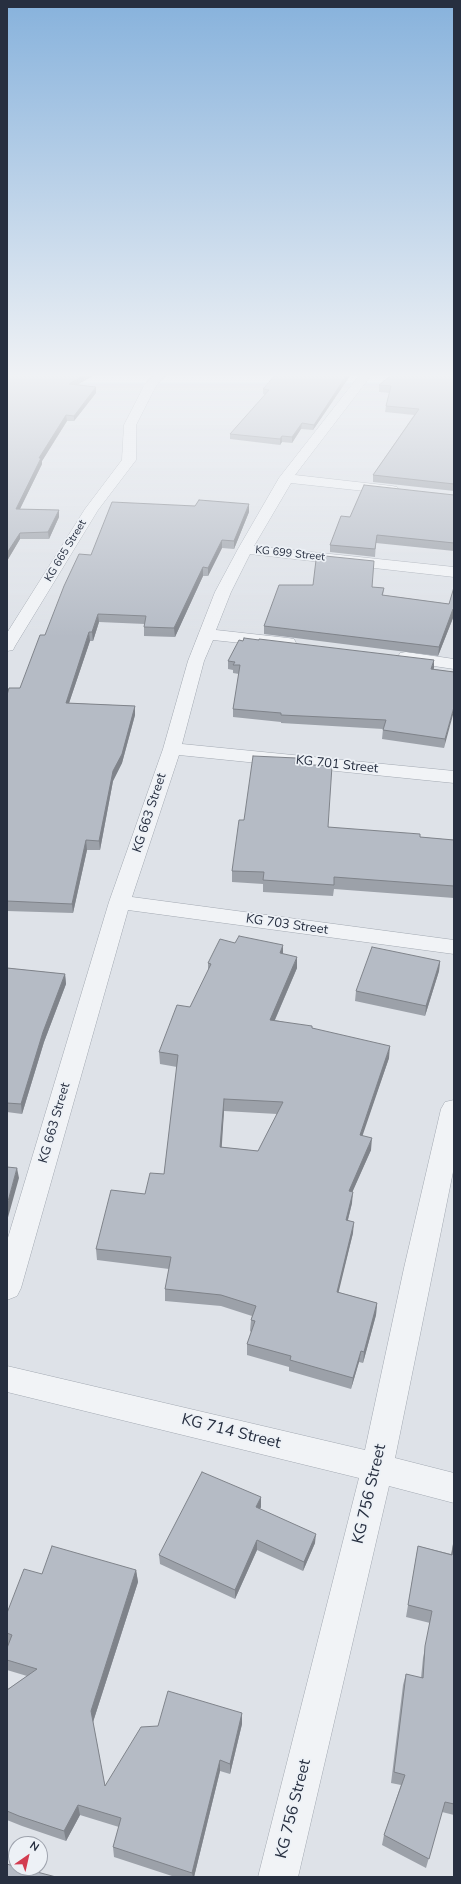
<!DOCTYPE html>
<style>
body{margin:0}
#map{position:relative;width:461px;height:1884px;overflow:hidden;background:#dee2e8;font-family:"Nunito Sans",sans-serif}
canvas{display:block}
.frame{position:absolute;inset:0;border:8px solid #272f40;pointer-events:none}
.north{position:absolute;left:8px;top:1836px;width:40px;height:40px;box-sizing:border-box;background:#edf1f6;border:1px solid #9ea3ad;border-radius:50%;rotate:34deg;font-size:11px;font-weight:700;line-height:16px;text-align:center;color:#272f40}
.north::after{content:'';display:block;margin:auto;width:14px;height:18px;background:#d33d51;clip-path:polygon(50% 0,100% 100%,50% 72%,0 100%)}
</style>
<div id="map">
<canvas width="461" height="1884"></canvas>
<div class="frame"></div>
<div class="north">N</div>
</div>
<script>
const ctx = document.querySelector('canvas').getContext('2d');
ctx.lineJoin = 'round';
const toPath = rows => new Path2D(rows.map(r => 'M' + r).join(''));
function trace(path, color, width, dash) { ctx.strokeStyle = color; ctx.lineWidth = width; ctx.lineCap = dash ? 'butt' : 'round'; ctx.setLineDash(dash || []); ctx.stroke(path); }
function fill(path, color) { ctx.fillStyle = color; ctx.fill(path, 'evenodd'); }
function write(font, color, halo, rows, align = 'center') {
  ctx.font = font + ' "Nunito Sans",sans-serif'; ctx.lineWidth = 3.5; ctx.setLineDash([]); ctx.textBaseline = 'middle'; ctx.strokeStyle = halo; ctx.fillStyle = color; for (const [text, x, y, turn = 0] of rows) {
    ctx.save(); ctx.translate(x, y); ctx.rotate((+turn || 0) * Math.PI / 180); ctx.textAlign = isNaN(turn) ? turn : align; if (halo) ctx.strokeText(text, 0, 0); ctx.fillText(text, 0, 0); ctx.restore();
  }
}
const minor = toPath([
 [155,373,168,373,156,386,136,425,136,460,98,510,15,646,13,650,7,651,7,633,85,509,122,460,124,425,145,384,155,373],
 [361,373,373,373,295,475,392,486,397,487,399,490,397,493,392,494,291,483,254,546,454,567,454,577,250,554,231,592,216,630,288,638,294,639,296,643,294,647,288,648,213,640,204,661,182,744,454,771,454,783,179,755,132,897,454,940,454,954,128,910,21,1288,17,1296,7,1300,7,1241,109,902,163,749,188,661,215,592,238,549,279,478,361,373],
 [406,652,454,659,454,669,400,661,398,657,400,653,406,652],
 [454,1100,454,1167,395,1458,454,1473,454,1503,389,1486,298,1877,258,1877,359,1478,7,1392,7,1366,365,1450,404,1268,441,1109,445,1102,454,1100]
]);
trace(minor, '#a3a9b2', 1);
fill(minor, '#f1f3f6');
fill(toPath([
 [7,373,96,387,96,393,74,421,67,421,42,461,42,464,20,509,59,510,59,517,49,539,20,539,7,561],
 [277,373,352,373,313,430,301,429,292,443,282,442,280,445,230,439,230,434,265,395,263,394,263,389],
 [454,373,454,491,373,482,373,475,414,415,385,412,386,406,389,393,379,392,379,385],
 [454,495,454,551,376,543,375,557,330,552,330,545,350,517],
 [249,512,234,549,222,548,208,576,203,576,175,637,144,636,144,627,145,624,99,622,93,641,90,641,69,703,135,706,135,715,122,763,113,781,100,850,87,850,73,913,7,911,7,695,20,688,45,635,91,555],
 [372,587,384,588,383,595,449,604,454,587,454,618,453,618,438,656,264,634,264,626],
 [228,661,434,668,433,669,454,672,444,748,382,739,383,729,281,723,281,722,233,717,233,709,239,674,233,673,233,670,228,669],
 [296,764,328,827,420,837,454,840,454,898,334,889,333,896,263,892,263,884,232,882,232,871,244,820],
 [283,954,297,968,275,1020,312,1028,389,1058,362,1135,371,1150,352,1192,352,1203,348,1220,353,1233,338,1292,377,1303,376,1315,363,1363,359,1362,351,1389,289,1371,289,1367,247,1355,247,1344,251,1332,250,1331,251,1320,252,1316,221,1306,165,1301,165,1289,169,1269,97,1260,96,1249,164,1174,177,1067,160,1064,159,1052,190,1007,208,971,208,963],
 [224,1111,277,1114,258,1151,221,1147],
 [440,961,439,971,425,1016,355,1001,356,991],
 [7,968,65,974,66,984,44,1042,22,1114,7,1112],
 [261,1497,261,1507,260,1509,315,1543,303,1571,257,1550,235,1599,160,1564,159,1555],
 [454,1540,454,1815,442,1812,426,1868,382,1845,384,1835,401,1785,391,1783,403,1685,406,1674,421,1678,423,1658,430,1623,406,1617,418,1546,451,1554],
 [136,1570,138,1582,93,1722,105,1786,158,1726,242,1713,242,1724,230,1774,220,1771,194,1877,175,1877,114,1857,113,1847,119,1827,80,1815,66,1841,22,1826,7,1820,7,1690,27,1676,7,1670,7,1648,8,1644,7,1644,7,1613,42,1574]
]), '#9ca1a9');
fill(toPath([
 [88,373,98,373,70,389,69,384],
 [348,373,352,373,313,430,314,425],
 [96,387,96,393,74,421,74,416],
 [66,415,67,421,42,461,42,464,17,515,16,509,39,458],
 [302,423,301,429,292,443,292,437],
 [282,436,282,442,280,445,280,439],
 [249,504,249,512,234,549,234,541],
 [59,510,59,517,49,539,48,532],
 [20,533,20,539,7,561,7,553],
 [222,540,222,548,208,576,208,568],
 [203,567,203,576,175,637,174,628],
 [453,609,453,618,438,656,439,647],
 [98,614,99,622,93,641,92,632],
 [89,632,90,641,66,712,66,703],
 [434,660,434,668,430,678,431,669],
 [135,706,135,715,122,763,113,781,100,850,99,841,113,771],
 [454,707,454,711,444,748,445,739],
 [86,840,87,850,73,913,72,904],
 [283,945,283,957,280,953],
 [297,957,297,968,270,1031,270,1020],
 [440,961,439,971,425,1016,426,1006],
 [65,974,66,984,44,1042,22,1114,21,1104,43,1032],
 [390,1046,389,1058,359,1146,360,1135],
 [224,1099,224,1111,221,1159,220,1147],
 [372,1138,371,1150,348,1202,349,1191],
 [17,1168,19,1178,7,1221,7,1205],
 [353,1192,352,1203,345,1231,346,1220],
 [354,1222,353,1233,336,1303,337,1292],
 [377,1303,376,1315,363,1363,364,1352],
 [361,1351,359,1362,351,1389,353,1378],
 [261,1497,261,1507,256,1516,256,1507],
 [316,1534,315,1543,303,1571,304,1562],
 [257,1540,257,1550,235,1599,235,1590],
 [136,1570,138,1582,93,1722,91,1711],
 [242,1713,242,1724,230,1774,230,1764],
 [220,1760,220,1771,194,1877,193,1877,192,1873],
 [78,1805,80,1815,66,1841,64,1831]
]), '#7f838a');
const building = toPath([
 [7,373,88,373,69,384,96,387,74,416,66,415,39,458,41,458,16,509,59,510,48,532,20,533,7,553,7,373],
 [277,373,348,373,314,425,302,423,292,437,282,436,280,439,230,434,269,390,263,389,277,373],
 [394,373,454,373,454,484,373,475,419,409,386,406,391,386,379,385,394,373],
 [364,485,454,495,454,543,377,535,375,549,330,545,341,516,350,517,364,485],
 [199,500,249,504,234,541,222,540,208,568,203,567,174,628,144,627,146,616,98,614,92,632,89,632,66,703,135,706,122,754,113,771,99,841,86,840,72,904,7,901,7,695,9,688,20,688,40,635,45,635,64,586,79,554,91,555,112,502,195,506,199,500],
 [325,556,374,561,372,587,384,588,382,595,449,604,454,587,454,609,453,609,439,647,264,626,279,585,313,585,316,560,324,561,325,556],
 [244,638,259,640,259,639,434,660,431,669,454,672,454,707,445,739,383,730,386,720,281,715,281,713,233,709,240,665,233,665,235,662,228,661,239,640,243,641,244,638],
 [253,756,296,758,295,764,332,766,328,827,420,834,420,837,454,840,454,886,334,877,334,885,263,880,264,872,232,871,239,820,244,820,253,756],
 [239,936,283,945,280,953,297,957,270,1020,312,1026,312,1028,390,1046,360,1135,372,1138,349,1191,353,1192,346,1220,354,1222,337,1292,377,1303,364,1352,361,1351,353,1378,290,1360,291,1356,247,1344,255,1321,251,1320,256,1306,221,1295,165,1289,171,1257,96,1249,111,1190,145,1194,150,1173,164,1174,178,1055,159,1052,177,1005,190,1007,211,964,208,963,220,939,235,943,239,936],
 [224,1099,283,1102,258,1151,220,1147,224,1099],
 [372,947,440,961,426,1006,356,991,372,947],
 [7,968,65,974,43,1032,21,1104,7,1103,7,968],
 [7,1167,17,1168,7,1205,7,1167],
 [202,1472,261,1497,256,1507,316,1534,304,1562,257,1540,235,1590,159,1555,202,1472],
 [454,1540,454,1804,445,1802,429,1859,384,1835,405,1775,394,1772,406,1674,423,1678,425,1646,432,1611,408,1605,418,1546,452,1555,454,1540],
 [52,1546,136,1570,91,1711,105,1786,141,1727,158,1726,168,1691,242,1713,230,1764,220,1760,192,1873,113,1847,121,1818,78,1805,64,1831,19,1816,7,1811,7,1690,37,1669,7,1660,7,1648,12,1635,7,1633,7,1613,24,1569,42,1574,52,1546],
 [7,1864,16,1867,16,1868,22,1868,56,1877,7,1877,7,1864]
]);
fill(building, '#b5bbc5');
trace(building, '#7f838a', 1);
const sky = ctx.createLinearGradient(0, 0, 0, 637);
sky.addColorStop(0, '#87b2dc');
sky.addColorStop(0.59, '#f0f2f5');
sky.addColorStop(1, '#f0f2f500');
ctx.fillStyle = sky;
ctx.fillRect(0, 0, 461, 637);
write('11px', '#272f40', '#edf1f6', [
 ["KG 665 Street",66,551,-59],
 ["KG 699 Street",290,554,6]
]);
write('13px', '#272f40', '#edf1f6', [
 ["KG 701 Street",337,765,6],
 ["KG 663 Street",150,813,-72],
 ["KG 703 Street",287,925,8],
 ["KG 663 Street",55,1123,-74]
]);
write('16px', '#272f40', '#edf1f6', [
 ["KG 714 Street",231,1432,14],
 ["KG 756 Street",370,1494,-77],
 ["KG 756 Street",294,1809,-76]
]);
</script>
